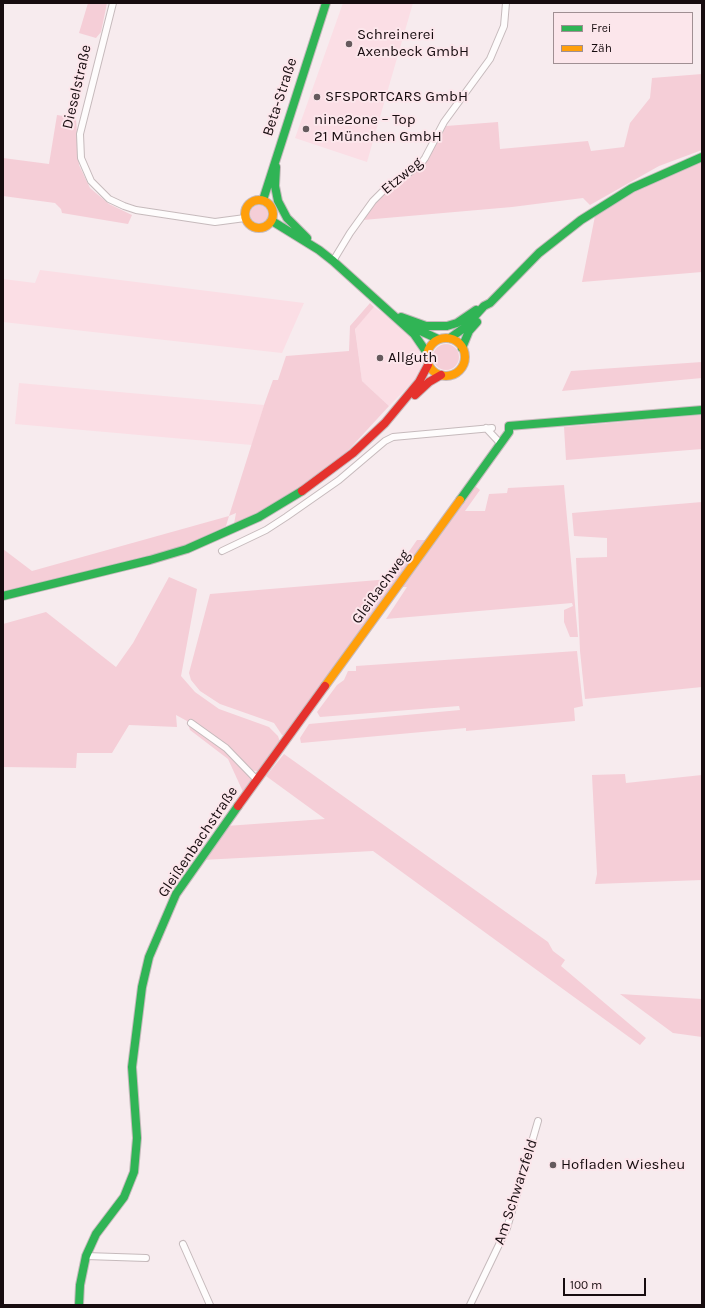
<!DOCTYPE html>
<meta charset="utf-8">
<style>
body{margin:0}
#map{position:relative;width:705px;height:1308px;overflow:hidden;background:#f7ebee;font-family:Karla,sans-serif}
canvas{display:block}
.frame{position:absolute;inset:0;border:4px solid #170c0f;pointer-events:none}
.legend{position:absolute;left:553px;top:12px;width:140px;height:52px;box-sizing:border-box;background:#fce6eb;border:1px solid #a08f93;margin:0;padding:5px 7px;list-style:none;font-size:12px;color:#170c0f}
.legend li{display:flex;align-items:center;gap:8px;height:20px}
.legend b{width:20px;border:1px solid #a08f93}
.scale{position:absolute;left:563px;top:1278px;width:83px;height:18px;box-sizing:border-box;border:2px solid #170c0f;border-top:0;padding-left:5px;font-size:12px;line-height:14px;white-space:nowrap;color:#170c0f;-webkit-text-stroke:3px #fce6eb;paint-order:stroke}
</style>
<div id="map">
<canvas width="705" height="1308"></canvas>
<div class="frame"></div>
<ul class="legend">
<li><b style="height:5px;background:#30b455"></b>Frei</li>
<li><b style="height:5px;background:#ff9f0a"></b>Zäh</li>
</ul>
<div class="scale">100 m</div>
</div>
<script>
const ctx = document.querySelector('canvas').getContext('2d');
ctx.lineJoin = 'round';
function fill(path, color) { ctx.fillStyle = color; ctx.fill(path, 'evenodd'); }
const toPath = rows => new Path2D(rows.map(r => 'M' + r).join(''));
function trace(path, color, width, dash) { ctx.strokeStyle = color; ctx.lineWidth = width; ctx.lineCap = dash ? 'butt' : 'round'; ctx.setLineDash(dash || []); ctx.stroke(path); }
function write(font, color, halo, rows, align = 'center') {
  ctx.font = font + ' Karla,sans-serif'; ctx.lineWidth = 4; ctx.setLineDash([]); ctx.textBaseline = 'middle'; ctx.strokeStyle = halo; ctx.fillStyle = color; for (const [text, x, y, turn = 0] of rows) {
    ctx.save(); ctx.translate(x, y); ctx.rotate((+turn || 0) * Math.PI / 180); ctx.textAlign = isNaN(turn) ? turn : align; if (halo) ctx.strokeText(text, 0, 0); ctx.fillText(text, 0, 0); ctx.restore();
  }
}
fill(toPath([
 [343,3,413,3,367,162,295,138],
 [40,270,304,303,282,353,3,322,3,279,35,283],
 [374,307,407,330,418,344,422,366,417,378,389,406,362,381,355,328],
 [19,383,264,405,252,445,15,424]
]), '#fbdee5');
fill(toPath([
 [88,3,107,3,101,32,96,38,79,33],
 [702,74,702,150,659,166,590,205,583,198,512,207,363,220,379,197,412,173,428,158,446,126,498,122,500,149,588,141,591,151,624,147,630,123,650,98,652,78],
 [57,115,76,118,79,165,90,188,109,204,132,215,128,224,62,213,61,209,55,203,3,196,3,158,49,164],
 [702,161,702,272,582,282,595,216,636,191],
 '250 214a9 9 0 1 1 18 0a9 9 0 1 1-18 0Z',
 [370,303,374,307,355,329,362,381,389,406,344,455,300,489,269,507,234,524,236,513,229,516,226,526,186,545,148,556,3,592,3,549,32,571,229,516,264,405,273,380,278,380,286,356,349,351,350,326],
 '433 357a13 13 0 1 1 26 0a13 13 0 1 1-26 0Z',
 [702,362,702,378,562,391,571,371],
 [702,415,702,449,566,460,564,427],
 [474,485,480,490,465,511,485,511,489,494,507,493,508,488,564,485,578,637,570,637,564,622,564,610,573,606,572,603,386,619,407,587,399,587],
 [702,502,702,687,585,699,580,651,576,558,607,557,607,538,574,536,572,513],
 [417,540,428,540,286,736,282,735,274,723,220,704,200,691,191,680,189,673,210,594,390,579],
 [169,577,197,589,181,676,195,692,219,709,269,727,278,736,280,742,277,751,260,772,251,770,248,774,254,780,244,794,228,759,190,730,187,721,176,715,177,727,129,725,112,753,77,753,76,768,3,767,3,624,46,612,116,667,133,643],
 [577,651,583,706,574,708,575,721,466,731,466,728,301,743,300,738,309,724,460,710,459,706,320,717,317,712,337,685,344,680,348,671,356,671,356,666],
 [284,754,548,942,553,951,565,960,561,966,646,1038,640,1045,373,851,202,860,226,826,325,819,266,776],
 [625,774,626,783,702,775,702,880,595,884,597,874,592,775],
 [620,994,702,999,702,1037,673,1033]
]), '#f5ced7');
const street = toPath([
 [113,3,80,134,81,158,91,181,109,199,124,206,136,210,215,222,245,218],
 [333,261,350,233,373,201,383,191,420,165,425,158,444,122,490,59,504,26,506,3],
 [486,428,500,443],
 [222,551,266,530,286,517,339,480,385,441,393,437,492,428],
 [191,723,226,748,257,780],
 [183,1244,210,1305],
 [86,1256,146,1258],
 [470,1305,507,1228,538,1121]
]);
const fast = toPath([
 [276,167,275,186,278,201,287,218,307,238],
 [263,200,326,3],
 [272,221,319,250,333,261,414,334,427,353],
 [401,317,426,326,447,326,457,323,476,310],
 [412,327,438,339],
 [450,338,464,328,484,306,490,303,539,253,581,220,632,188,702,157],
 [462,348,469,331,477,322],
 [460,500,509,432,509,426,702,410],
 [3,596,150,560,187,549,259,517,302,491],
 [79,1305,80,1285,86,1256,96,1234,124,1197,134,1172,137,1138,132,1067,142,987,149,957,176,894,238,806]
]);
const slow = toPath([
 '245 214a14 14 0 1 1 28 0a14 14 0 1 1-28 0Z',
 '427 357a19 19 0 1 1 38 0a19 19 0 1 1-38 0Z',
 [325,686,460,500]
]);
const jam = toPath([
 [415,395,429,382,441,375],
 [302,491,353,453,385,423,419,382,428,365],
 [238,806,325,686]
]);
trace(street, '#c6babc', 8);
trace(fast, '#c6babc', 10);
trace(slow, '#c6babc', 10);
trace(jam, '#c6babc', 10);
trace(street, '#fefcfc', 6);
trace(fast, '#30b455', 8);
trace(slow, '#ff9f0a', 8);
trace(jam, '#e5322d', 8);
for (const [x, y, r, color] of [
 [349,44,4,"#655a5d"],
 [317,97,4,"#655a5d"],
 [306,129,4,"#655a5d"],
 [380,358,4,"#655a5d"],
 [553,1165,4,"#655a5d"]
]) { const dot = new Path2D(); dot.arc(x, y, r, 0, 2 * Math.PI); ctx.fillStyle = color; ctx.fill(dot); trace(dot, '#fce6eb', 1.5); }
write('15px', '#170c0f', '#fce6eb', [
 ["Schreinerei",357,35],
 ["Axenbeck GmbH",357,52],
 ["SFSPORTCARS GmbH",325,97],
 ["nine2one – Top",314,120],
 ["21 München GmbH",314,137],
 ["Allguth",388,358],
 ["Hofladen Wiesheu",561,1165]
], 'left');
write('15px', '#170c0f', '#fce6eb', [
 ["Dieselstraße",77,87,-77],
 ["Beta-Straße",280,97,-72],
 ["Etzweg",402,176,-40],
 ["Gleißachweg",381,587,-54],
 ["Gleißenbachstraße",198,842,-56],
 ["Am Schwarzfeld",516,1192,-72]
]);
</script>
